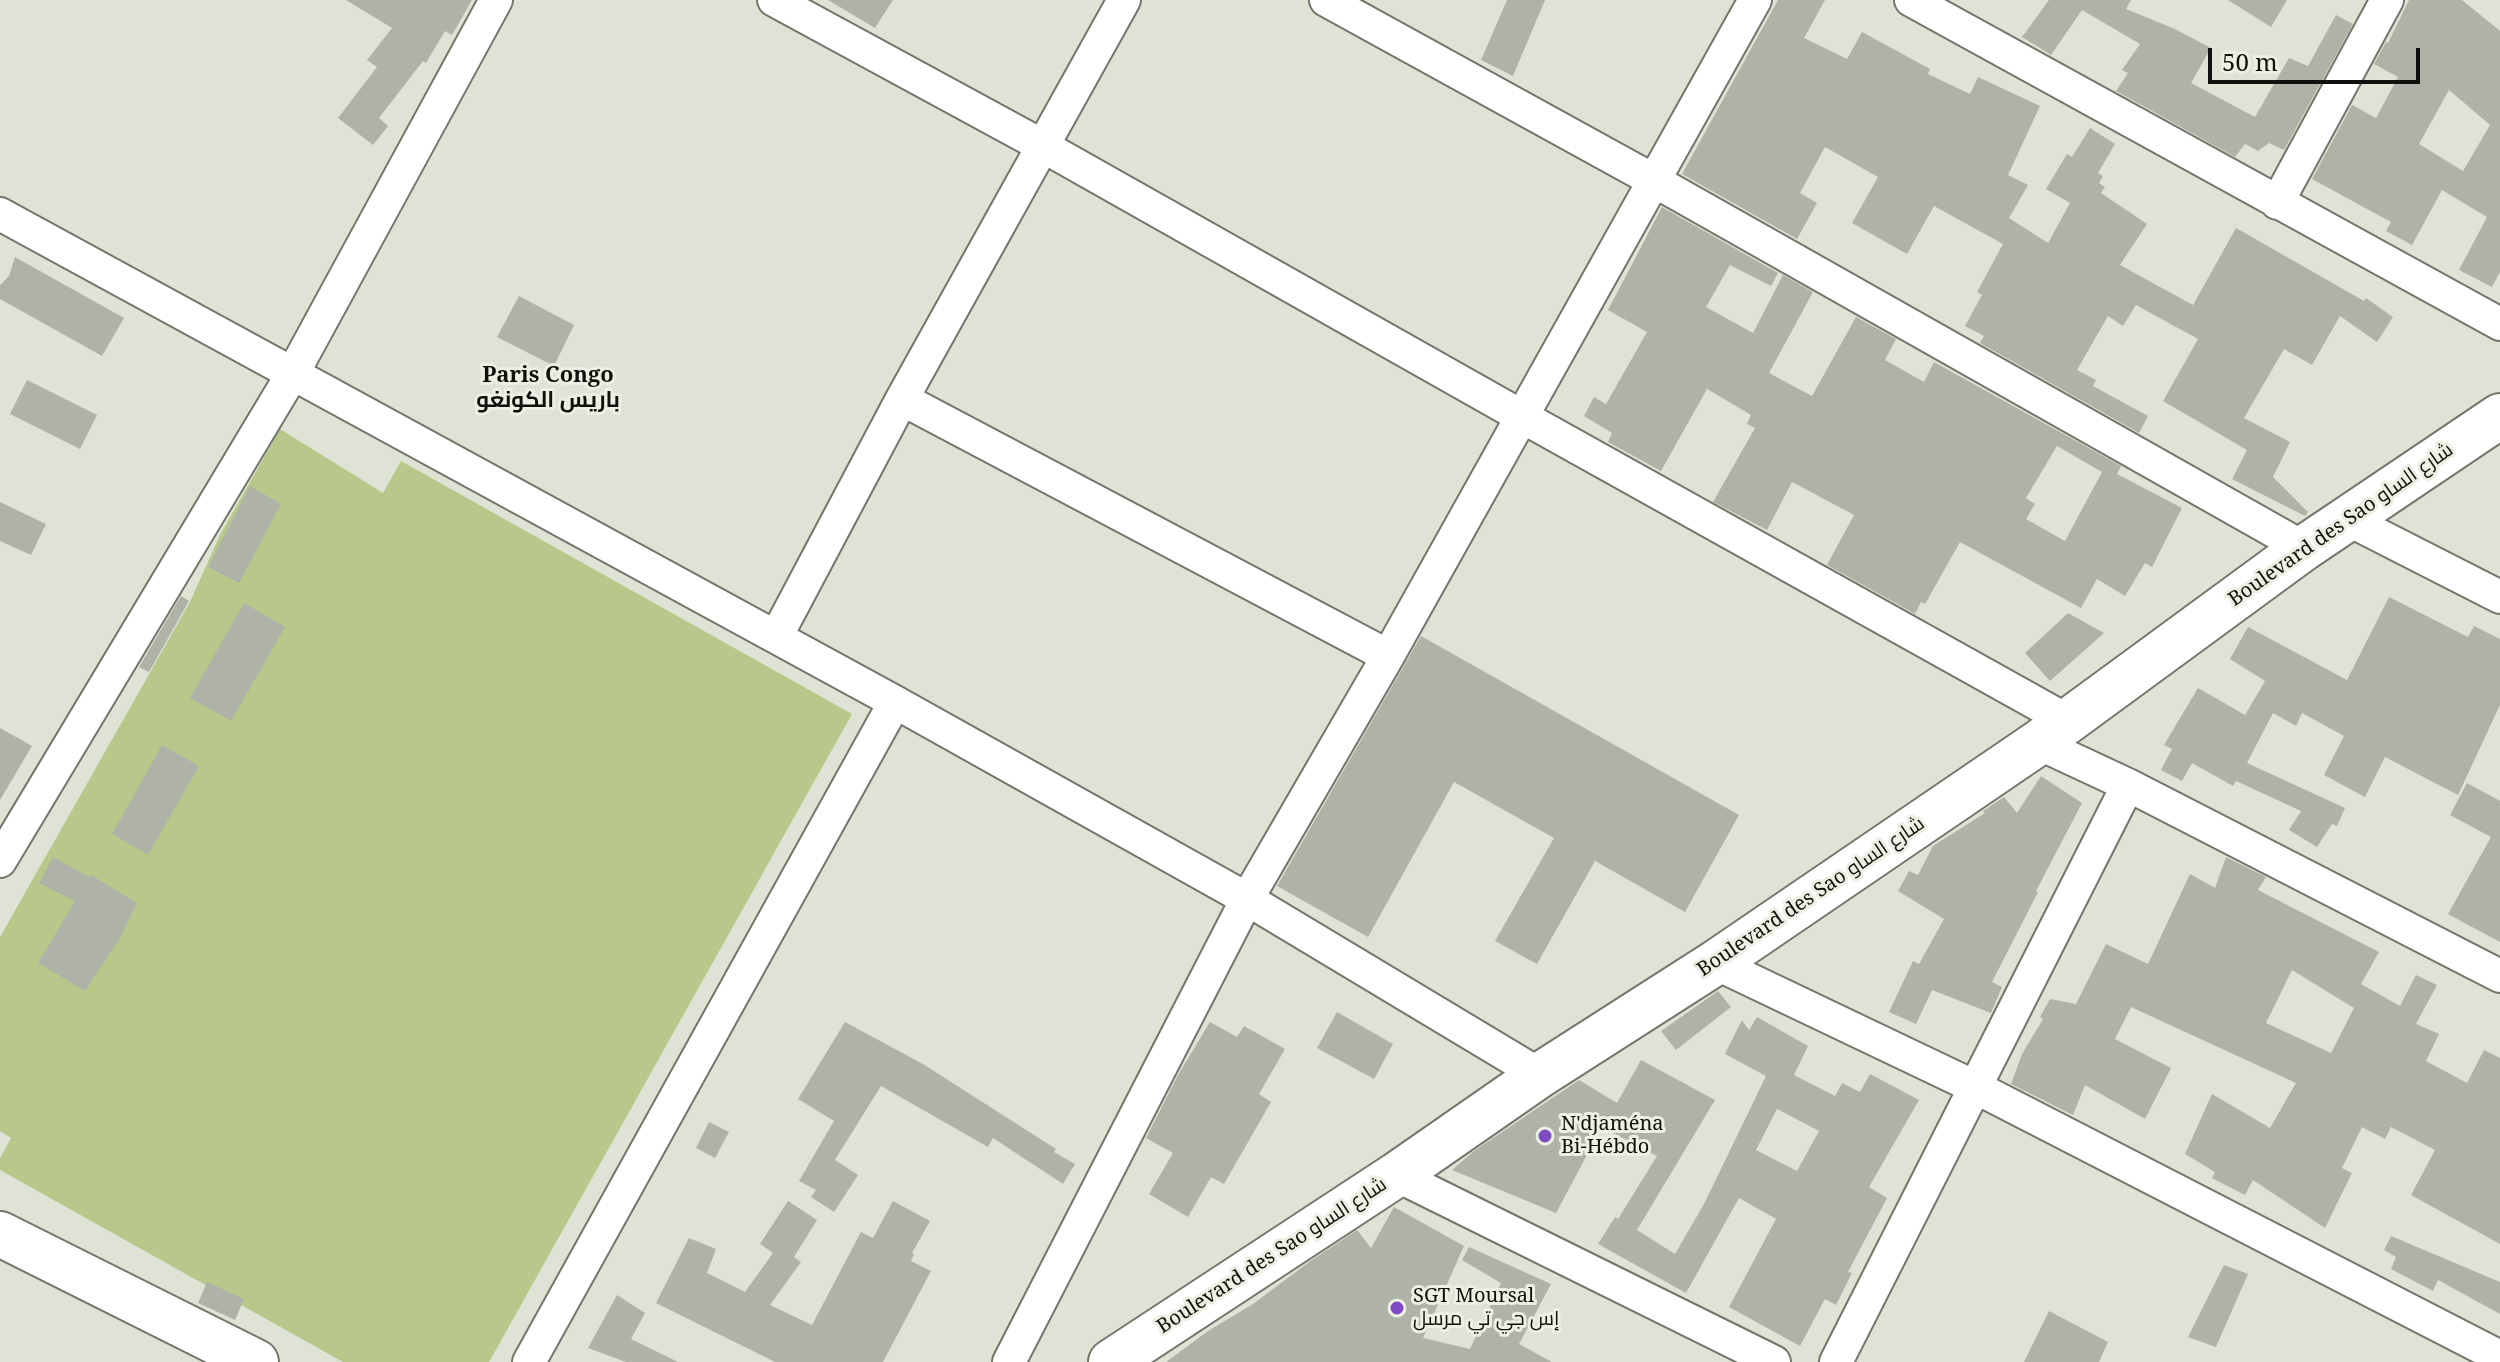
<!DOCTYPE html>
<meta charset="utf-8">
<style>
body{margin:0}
#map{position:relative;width:2500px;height:1362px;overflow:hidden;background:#dfe3d6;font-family:"Noto Serif",serif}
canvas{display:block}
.scale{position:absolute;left:2208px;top:48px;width:212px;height:36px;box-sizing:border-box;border:4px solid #10110d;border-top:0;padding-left:10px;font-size:24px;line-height:28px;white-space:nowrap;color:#10110d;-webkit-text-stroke:6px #ecf0e3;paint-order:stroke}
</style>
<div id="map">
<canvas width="2500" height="1362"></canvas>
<div class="scale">50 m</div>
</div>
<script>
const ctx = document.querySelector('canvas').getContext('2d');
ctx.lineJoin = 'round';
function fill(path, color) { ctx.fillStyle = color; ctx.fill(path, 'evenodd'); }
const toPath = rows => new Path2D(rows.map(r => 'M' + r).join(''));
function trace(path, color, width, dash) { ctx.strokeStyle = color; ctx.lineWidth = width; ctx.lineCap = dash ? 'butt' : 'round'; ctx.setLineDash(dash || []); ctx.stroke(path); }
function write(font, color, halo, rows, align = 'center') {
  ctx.font = font + ' "Noto Serif",Cairo,serif'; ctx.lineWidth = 6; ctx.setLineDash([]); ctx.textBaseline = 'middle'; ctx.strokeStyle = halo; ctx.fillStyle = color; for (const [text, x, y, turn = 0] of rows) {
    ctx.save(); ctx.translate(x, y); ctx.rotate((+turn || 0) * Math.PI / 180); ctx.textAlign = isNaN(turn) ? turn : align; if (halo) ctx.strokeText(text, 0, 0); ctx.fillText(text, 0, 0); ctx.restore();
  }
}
fill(toPath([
 [280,429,383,493,401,461,852,714,489,1362,343,1362,0,1170,0,1158,11,1138,0,1131,0,937,190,602,220,535]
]), '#b8c88b');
fill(toPath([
 [346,0,472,0,452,35,445,31,426,63,423,61,379,118,388,126,373,145,338,118,377,67,367,60,392,28],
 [828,0,893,0,875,28],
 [1507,0,1545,0,1513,76,1481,60],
 [1778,0,1825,0,1804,38,1847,59,1862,32,1930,69,1928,74,1970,94,1978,77,2040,106,2008,175,2028,185,2009,218,2048,243,2070,203,2046,189,2067,154,2072,157,2090,128,2115,144,2098,173,2103,176,2099,183,2105,187,2101,193,2147,224,2120,265,2193,305,2236,228,2364,301,2366,298,2393,317,2377,342,2340,316,2312,365,2284,349,2244,418,2290,442,2273,477,2308,512,2305,516,2232,479,2247,450,2163,401,2198,339,2136,305,2123,326,2108,316,2077,370,2096,380,2093,386,2148,416,2139,433,1980,343,1984,336,1965,326,1982,295,1977,292,2003,244,1934,206,1907,254,1852,223,1878,177,1825,147,1800,193,1817,203,1797,239,1682,174],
 [2049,0,2131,0,2126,9,2175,29,2211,48,2191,83,2255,117,2289,58,2308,66,2336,15,2353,24,2284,150,2269,143,2258,151,2245,144,2235,157,2116,91,2128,73,2122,70,2140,44,2082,10,2051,55,2022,37],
 [2228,0,2287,0,2271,27],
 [2409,0,2462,0,2500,31,2500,272,2492,287,2459,270,2487,217,2442,190,2412,245,2386,231,2391,222,2312,179,2352,105,2376,118,2398,77,2374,64,2386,42,2388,43],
 [2449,90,2490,125,2463,171,2419,144],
 [1662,207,1778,273,1771,286,1730,265,1706,307,1753,333,1783,275,1813,292,1769,373,1812,396,1856,317,1896,339,1885,360,1924,382,1934,362,2121,466,2117,474,2182,508,2152,567,2145,563,2125,596,2097,579,2081,608,1960,542,1925,604,1921,602,1915,614,1827,565,1854,515,1792,482,1767,530,1713,502,1755,428,1747,424,1751,415,1707,389,1661,471,1608,442,1612,433,1584,416,1594,397,1606,404,1647,332,1608,310],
 [2057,446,2102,472,2065,541,2026,519,2035,504,2026,498],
 [15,257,124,318,102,356,0,299,0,285,9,276],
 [519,296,574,325,554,366,497,337],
 [27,380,97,415,80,449,10,414],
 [250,486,281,504,239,583,208,567],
 [0,502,46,524,31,555,0,541],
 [181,596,189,601,149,672,139,667],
 [2389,597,2468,637,2474,626,2500,639,2500,705,2458,795,2385,757,2365,797,2324,775,2344,736,2302,713,2296,726,2273,713,2247,763,2345,808,2337,826,2332,824,2317,847,2289,830,2301,811,2236,781,2233,786,2192,763,2182,781,2161,770,2172,749,2164,745,2198,688,2245,715,2265,681,2230,659,2248,627,2347,680],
 [244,603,285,627,231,721,190,698],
 [2068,613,2104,633,2050,681,2025,653],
 [1421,636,1739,815,1685,912,1595,861,1537,964,1495,941,1554,838,1454,782,1368,937,1277,886],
 [0,728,32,746,0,800],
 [162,745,199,766,148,855,112,834],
 [2041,776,2082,803,2036,891,2038,892,1992,982,2002,987,1991,1013,1932,990,1916,1024,1889,1012,1913,961,1919,964,1944,919,1898,891,1909,871,1918,875,1933,846,1985,813,1983,811,2004,797,2017,813],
 [2467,783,2500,801,2500,942,2448,914,2491,837,2450,815],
 [53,857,89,877,91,875,137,903,119,940,85,991,38,963,75,901,39,883],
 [2226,857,2266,877,2258,890,2379,952,2361,984,2400,1006,2416,975,2437,985,2416,1024,2439,1034,2426,1061,2467,1083,2484,1050,2500,1058,2500,1244,2411,1195,2435,1150,2391,1127,2385,1139,2362,1127,2342,1168,2352,1173,2325,1228,2253,1180,2245,1195,2212,1178,2215,1172,2185,1154,2212,1094,2270,1128,2296,1083,2131,1007,2115,1039,2171,1068,2145,1119,2085,1085,2073,1115,2011,1084,2022,1054,2043,1019,2040,1017,2050,999,2076,1004,2106,944,2148,964,2190,874,2215,888],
 [2292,970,2354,1008,2331,1053,2266,1023],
 [1718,991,1731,1007,1676,1050,1661,1031],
 [1337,1012,1393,1044,1374,1079,1317,1048],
 [1757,1017,1808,1046,1794,1075,1835,1096,1842,1083,1860,1092,1870,1074,1919,1100,1869,1187,1887,1198,1848,1272,1852,1273,1836,1305,1825,1299,1800,1346,1729,1307,1776,1219,1739,1198,1686,1293,1598,1244,1615,1217,1618,1219,1657,1156,1602,1127,1556,1213,1452,1170,1474,1151,1579,1080,1617,1103,1641,1060,1715,1100,1637,1230,1675,1254,1704,1204,1766,1076,1725,1054,1742,1020,1749,1030],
 [1777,1109,1819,1131,1797,1171,1756,1150],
 [845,1022,923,1064,1056,1149,1054,1152,1075,1164,1063,1184,993,1138,988,1147,881,1086,833,1163,835,1160,858,1175,834,1212,811,1197,816,1190,799,1181,834,1121,798,1099],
 [1210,1022,1237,1037,1244,1026,1285,1049,1259,1094,1271,1102,1224,1184,1211,1177,1188,1217,1149,1194,1173,1153,1146,1138,1178,1075],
 [709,1122,729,1132,715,1158,696,1148],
 [788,1201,817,1220,794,1257,801,1262,770,1305,812,1325,861,1232,873,1238,893,1201,930,1221,912,1253,914,1254,911,1261,931,1271,883,1362,775,1362,656,1303,689,1238,716,1249,707,1273,745,1292,773,1253,760,1244],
 [1394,1207,1464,1246,1423,1338,1470,1349,1501,1283,1462,1260,1469,1247,1551,1284,1519,1344,1552,1362,1166,1362,1208,1331,1253,1304,1309,1262,1357,1230,1371,1248],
 [2391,1236,2500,1282,2500,1314,2438,1280,2433,1291,2391,1269,2396,1257,2384,1250],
 [2224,1265,2248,1274,2216,1347,2188,1337],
 [207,1282,244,1299,235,1320,198,1303],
 [617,1295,645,1313,631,1339,678,1362,626,1362,588,1348],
 [2049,1311,2108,1342,2099,1362,2024,1362]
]), '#afb3a7');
const street = toPath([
 [774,0,1041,145,1521,416,2068,721],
 [1326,0,1653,180,2304,548],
 [1911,0,2500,324],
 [2277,203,2387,0],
 [0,214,895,702,1247,899,1540,1075],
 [902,399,1388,656],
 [2347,519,2500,597],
 [777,635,902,399,1124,0],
 [2038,743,2128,785,2500,976],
 [0,861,293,373,496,0],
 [1715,963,1977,1088,2500,1357],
 [1396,1175,1774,1362],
 [529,1362,895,702],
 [1009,1362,1247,899,1388,656,1755,0],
 [1836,1362,2128,785]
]);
const secondary = toPath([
 [0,1234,256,1362],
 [1111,1362,1396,1175,1540,1075,1715,963,2038,743,2304,548,2500,416]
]);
trace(street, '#73766b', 36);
trace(secondary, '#73766b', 48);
trace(street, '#fff', 32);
trace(secondary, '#fff', 44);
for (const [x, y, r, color] of [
 [1545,1136,8,"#7e4bc2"],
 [1397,1308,8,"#7e4bc2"]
]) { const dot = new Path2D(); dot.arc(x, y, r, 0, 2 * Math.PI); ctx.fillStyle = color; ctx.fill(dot); trace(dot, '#ecf0e3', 3); }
write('20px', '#10110d', '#ecf0e3', [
 ["Boulevard des Sao شارع الساو",2341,525,-35],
 ["Boulevard des Sao شارع الساو",1811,897,-34],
 ["Boulevard des Sao شارع الساو",1272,1256,-33]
]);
write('20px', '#10110d', '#ecf0e3', [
 ["N'djaména",1561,1124],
 ["Bi-Hébdo",1561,1147],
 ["SGT Moursal",1413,1296],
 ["إس جي تي مرسل",1413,1319]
], 'left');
write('bold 22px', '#10110d', '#ecf0e3', [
 ["Paris Congo",548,376],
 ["باريس الكونغو",548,401]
]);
</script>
